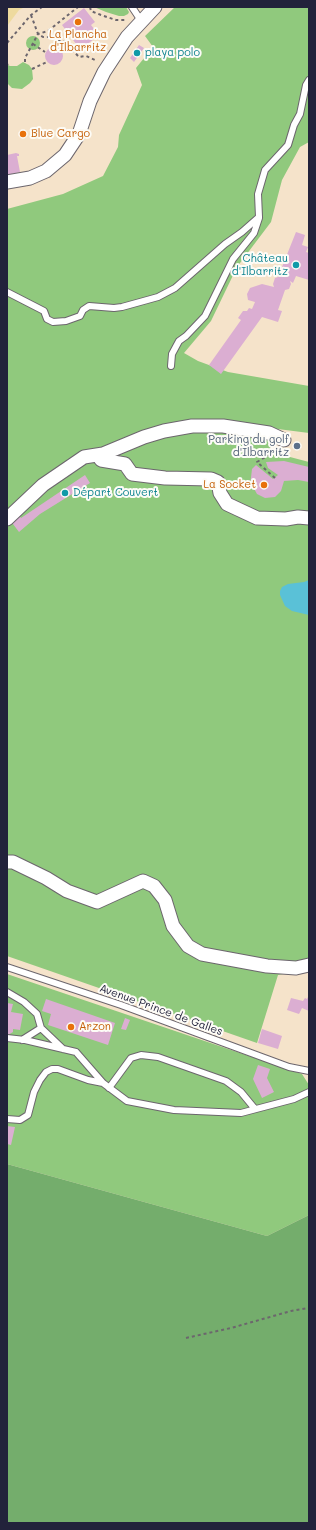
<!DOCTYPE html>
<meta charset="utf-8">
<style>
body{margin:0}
#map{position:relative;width:316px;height:1530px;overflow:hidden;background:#f5e3ca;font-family:Mali,sans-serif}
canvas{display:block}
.frame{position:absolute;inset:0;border:8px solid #22223b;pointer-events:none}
</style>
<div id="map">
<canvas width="316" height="1530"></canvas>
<div class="frame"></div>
</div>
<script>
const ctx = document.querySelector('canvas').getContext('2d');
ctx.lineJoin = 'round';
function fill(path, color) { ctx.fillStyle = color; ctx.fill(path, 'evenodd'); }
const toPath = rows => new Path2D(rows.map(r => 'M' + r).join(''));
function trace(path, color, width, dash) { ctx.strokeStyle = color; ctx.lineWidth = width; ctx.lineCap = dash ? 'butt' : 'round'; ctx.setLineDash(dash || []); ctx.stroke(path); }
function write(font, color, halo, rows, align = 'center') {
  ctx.font = font + ' Mali,sans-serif'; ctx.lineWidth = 4; ctx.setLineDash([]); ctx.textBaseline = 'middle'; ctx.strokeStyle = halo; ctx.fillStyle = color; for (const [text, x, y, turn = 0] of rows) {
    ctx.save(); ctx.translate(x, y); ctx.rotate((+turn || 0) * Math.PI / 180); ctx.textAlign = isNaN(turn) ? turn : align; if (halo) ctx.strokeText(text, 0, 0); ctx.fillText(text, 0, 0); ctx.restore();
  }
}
fill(toPath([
 [94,7,126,7,129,12,128,14,124,16,119,16,106,12],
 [175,7,309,7,309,142,300,147,282,180,271,222,237,267,211,321,184,353,198,361,228,372,309,386,309,433,270,428,267,439,274,456,290,457,309,462,309,969,278,975,257,1043,7,956,7,209,63,194,103,176,118,147,119,135,142,85,136,68,153,47,145,36],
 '26 43a7 7 0 1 1 14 0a7 7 0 1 1-14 0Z',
 [23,62,29,65,32,69,33,79,30,83,22,89,12,88,7,83,7,66,8,65,10,66,17,66],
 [7,974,302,1074,309,1085,309,1215,267,1236,7,1164]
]), '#90c97d');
fill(toPath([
 [7,1164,267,1236,309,1215,309,1523,7,1523]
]), '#74ad6c');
fill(toPath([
 [7,7,25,7,19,10,7,26]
]), '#eeda9e');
fill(toPath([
 [309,580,309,615,292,611,285,606,280,595,280,591,282,587,288,584,304,582]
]), '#5ac1d7');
fill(toPath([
 [84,8,95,22,91,25,99,35,85,46,84,44,79,48,62,25],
 [139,45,144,48,134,62,130,58],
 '45 56a9 9 0 1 1 18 0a9 9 0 1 1-18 0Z',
 [16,153,19,154,19,156,17,156,20,172,7,175,7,155],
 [296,232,305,235,302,245,308,247,306,252,309,253,309,280,296,276,293,283,290,281,291,284,289,289,285,290,278,310,282,311,278,322,262,317,221,374,209,365,241,320,238,318,243,311,247,311,249,308,252,309,255,302,248,300,247,294,250,288,262,284,274,287,273,284,275,278,278,277],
 [284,461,309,467,309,482,298,480,284,481,281,491,275,497,265,498,257,494,252,485,250,486,252,469,256,465,273,479,278,475,268,468,266,462],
 [85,475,90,483,40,514,19,532,10,520,18,514,21,518],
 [308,997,309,997,309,1011,302,1008,299,1014,287,1010,291,998,303,1001,305,998,307,999],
 [46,999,115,1023,108,1045,48,1025,51,1014,42,1011],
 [7,1003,13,1004,11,1012,23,1014,20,1030,13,1029,13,1032,8,1035],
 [125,1018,130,1020,126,1030,121,1029],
 [262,1029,282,1036,278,1049,258,1043],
 [258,1065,270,1069,267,1078,274,1092,262,1098,253,1079],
 [7,1126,15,1127,11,1145,7,1144]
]), '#dbaed2');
const service = toPath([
 [132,7,142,22],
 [7,292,44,311,47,319,53,322,66,321,80,316,83,310,89,306,114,308,122,307,158,297,175,288,225,244,242,232,259,217,258,194,265,170,288,145,294,125,300,114,306,85,309,80],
 [171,366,172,354,179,341,186,336,205,316,233,259,254,233,259,218],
 [7,967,121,1005,289,1067,309,1071],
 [7,992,24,1002,37,1014,41,1028,63,1049],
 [7,1038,25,1040,76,1052,103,1083,127,1101,174,1110,241,1113,294,1099,309,1092],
 [22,1040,41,1028],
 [109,1088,131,1058,141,1055,158,1057,226,1081,241,1092,255,1109],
 [7,1119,20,1120,28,1115,34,1092,40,1080,46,1072,52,1069,58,1069,88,1080,103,1083]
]);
const minor = toPath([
 [7,182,30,178,46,171,65,155,79,134,90,101,104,72,127,37,155,7],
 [98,455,101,460,125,464,132,474,165,478,211,479,218,482,220,493,227,504,257,518,286,519,298,517,309,518],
 [7,519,43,485,84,457,103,454,144,437,164,431,192,426,223,426,269,433,284,440],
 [7,862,13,862,46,878,67,891,97,902,143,881,154,886,165,900,173,926,188,946,202,954,267,966,296,968,309,965]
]);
trace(service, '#6c666d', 8);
trace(minor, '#6c666d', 15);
trace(toPath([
 [90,7,91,11,101,15,116,20,126,20],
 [31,15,38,34,43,37,55,37,60,41,64,41,79,57,86,56,97,61],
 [7,43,31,15,42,7],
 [33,44,45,52],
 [57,47,60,41],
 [25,62,25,58,38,34,48,31,78,7],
 [7,64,8,65],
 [32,69,47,62],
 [275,478,257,462,277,450],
 [186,1338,231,1328,291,1311,309,1308]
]), '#6c666d', 2, [3, 3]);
trace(service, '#fff', 6);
trace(minor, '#fff', 13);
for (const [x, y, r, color] of [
 [78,22,4,"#e8710a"],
 [137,53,4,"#0f9aa8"],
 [23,134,4,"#e8710a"],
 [296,265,4,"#0f9aa8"],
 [297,446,4,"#5c6f8a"],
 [264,485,4,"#e8710a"],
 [65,493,4,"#0f9aa8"],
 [71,1027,4,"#e8710a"]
]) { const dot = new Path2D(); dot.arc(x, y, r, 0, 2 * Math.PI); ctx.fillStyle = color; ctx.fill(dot); trace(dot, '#fdfcf7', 1.5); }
write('11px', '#c56008', '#fdfcf7', [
 ["La Plancha",78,35,"center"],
 ["d'Ilbarritz",78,48,"center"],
 ["Blue Cargo",31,134],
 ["La Socket",256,485,"right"],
 ["Arzon",79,1027]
], 'left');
write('11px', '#0d838f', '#fdfcf7', [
 ["playa polo",145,53],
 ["Château",288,259,"right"],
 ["d'Ilbarritz",288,272,"right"],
 ["Départ Couvert",73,493]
], 'left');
write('11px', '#4e5e75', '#fdfcf7', [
 ["Parking du golf",289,440],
 ["d'Ilbarritz",289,453]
], 'right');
write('11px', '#22223b', '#fdfcf7', [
 ["Avenue Prince de Galles",161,1010,20]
]);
</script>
